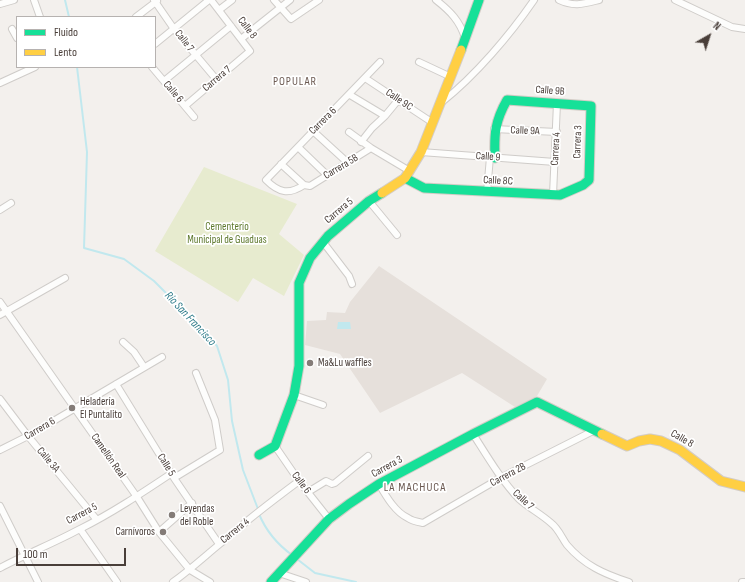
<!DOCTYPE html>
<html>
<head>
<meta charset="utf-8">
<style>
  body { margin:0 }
  #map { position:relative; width:745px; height:582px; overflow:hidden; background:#f3f0ed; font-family:"Sofia Sans Condensed",sans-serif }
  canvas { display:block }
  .legend { position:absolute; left:16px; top:16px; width:140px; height:52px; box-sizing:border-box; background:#fff; border:1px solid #b6b2b0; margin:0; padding:5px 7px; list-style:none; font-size:12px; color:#493e39 }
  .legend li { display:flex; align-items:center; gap:8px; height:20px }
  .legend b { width:20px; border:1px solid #b6b2b0 }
  .north { position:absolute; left:689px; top:16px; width:40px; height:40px; -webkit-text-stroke:3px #fff; paint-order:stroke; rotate:39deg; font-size:11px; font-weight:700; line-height:16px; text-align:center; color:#493e39 }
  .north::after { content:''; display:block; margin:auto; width:14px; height:18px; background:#493e39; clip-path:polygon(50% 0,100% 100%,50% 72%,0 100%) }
  .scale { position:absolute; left:16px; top:548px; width:110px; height:18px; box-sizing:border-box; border:2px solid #493e39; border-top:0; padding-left:5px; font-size:12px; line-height:14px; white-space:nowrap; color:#493e39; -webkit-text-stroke:3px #fff; paint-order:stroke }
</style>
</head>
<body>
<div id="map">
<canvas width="745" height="582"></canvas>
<ul class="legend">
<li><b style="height:5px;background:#16e098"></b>Fluido</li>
<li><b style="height:5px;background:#ffcf43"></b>Lento</li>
</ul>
<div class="north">N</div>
<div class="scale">100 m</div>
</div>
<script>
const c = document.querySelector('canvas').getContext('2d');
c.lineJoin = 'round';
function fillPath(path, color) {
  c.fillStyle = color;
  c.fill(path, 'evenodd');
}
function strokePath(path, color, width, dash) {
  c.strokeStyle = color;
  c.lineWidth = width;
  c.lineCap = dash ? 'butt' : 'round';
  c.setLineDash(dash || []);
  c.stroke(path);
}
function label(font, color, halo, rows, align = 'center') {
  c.font = font + ' "Sofia Sans Condensed",sans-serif';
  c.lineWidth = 3.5;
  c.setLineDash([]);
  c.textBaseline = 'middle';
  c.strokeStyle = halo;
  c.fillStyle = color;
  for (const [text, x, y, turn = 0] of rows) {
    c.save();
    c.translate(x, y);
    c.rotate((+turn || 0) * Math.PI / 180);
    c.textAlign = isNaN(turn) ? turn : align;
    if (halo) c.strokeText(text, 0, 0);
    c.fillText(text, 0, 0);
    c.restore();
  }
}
const residential = new Path2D(`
  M379 266 547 379 537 396 515 407 462 373 380 413 340 354 305 345 307 321 326 320 327 312 345 313 350 302Z`);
const green = new Path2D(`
  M204 167 297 204 279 234 304 255 284 296 253 278 238 302 155 251Z`);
const water = new Path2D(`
  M338 322H350L351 329H337Z`);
const stream = new Path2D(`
  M65 0 69 17
  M77 67 87 152 84 248 124 259 154 281 188 315 217 346 228 380 232 421 243 470 258 509
  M259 514C266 531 277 544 292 555
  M297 559 315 573 356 582`);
const street = new Path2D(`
  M34 0 40 17
  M154 0 174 29 216 79
  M274 0 291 19 319 0
  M436 0C450 11 460 21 465 38
  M559 0C574 7 583 4 599 0
  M675 0 732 27 745 29
  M0 4 14 0
  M219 10 232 0
  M136 17 157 1
  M12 29 17 38
  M241 39 290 0
  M155 44 209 0
  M419 62 451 77
  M152 67 194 117
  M365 78 433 123
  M164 81 231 26
  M0 83 35 67
  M350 95 385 116
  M442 102C475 76 510 35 534 0
  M185 106 250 51 211 0
  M494 129 557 132
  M313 131 348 163
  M349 132 371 148 408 170
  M361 142 372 128 385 116 399 99
  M298 147 327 175
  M421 152 555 162
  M281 164 304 185 310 186 371 148
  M304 185C289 195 279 193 266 180L380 62
  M487 192 490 157
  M553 195 557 103
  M369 201 397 235
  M0 210 11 203
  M323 242 349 276 352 284
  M0 302 137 497 159 532 190 570 210 582
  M0 315 65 278
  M123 342 134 352 144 367
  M116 384 174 478 219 544
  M294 395 323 405
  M0 399 28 436 97 520
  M473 434C487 456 501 480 519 499 529 508 541 514 551 523 558 528 562 538 567 545 584 565 604 574 629 582
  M275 446 299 481 329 519
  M0 450 28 436 162 357
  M174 478 220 450 215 420 196 373
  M379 484C386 496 395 512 408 518 412 521 418 522 423 523L502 477 595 430
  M308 492 326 481 332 484 335 483 368 456
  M0 506 38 582
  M80 529 117 582
  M159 532 192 503
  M0 568C26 554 54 543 80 529 112 513 142 493 172 473
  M279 573 306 582
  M173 582C190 570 205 556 221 543 246 521 272 501 299 481
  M742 582H745`);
const fast = new Path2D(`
  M461 50 479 0
  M405 178 424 188 560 195 583 185 589 180 591 106 507 100C495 121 494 134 495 158
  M259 455 275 446 294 395 299 366V283L310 258 328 236 369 201 382 193
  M271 582 329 519 349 504 379 484 473 434 537 402 602 434`);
const slow = new Path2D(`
  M382 193 405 178 421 152 461 50
  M602 434 627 446 639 441 650 439 661 441 680 450 721 481 745 487`);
const markers = [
  [310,363,4,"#847c78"],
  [72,408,4,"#847c78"],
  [172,515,4,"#847c78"],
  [163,532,4,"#847c78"]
];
const streetNames = [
  ["Calle 8",247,28,53],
  ["Calle 7",184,41,52],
  ["Carrera 7",217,79,-40],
  ["Calle 9B",550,91,4],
  ["Calle 6",173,92,50],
  ["Calle 9C",399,100,34],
  ["Carrera 6",323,121,-45],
  ["Calle 9A",525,131,2],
  ["Carrera 3",578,142,-88],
  ["Carrera 4",556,149,-87],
  ["Calle 9",488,157,4],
  ["Carrera 5B",341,167,-31],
  ["Calle 8C",498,181,3],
  ["Carrera 5",339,211,-40],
  ["Carrera 6",40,429,-30],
  ["Calle 8",682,439,30],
  ["Camellón Real",108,456,55],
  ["Calle 3A",48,460,50],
  ["Calle 5",166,465,58],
  ["Carrera 3",387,467,-29],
  ["Carrera 2B",508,475,-28],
  ["Calle 6",301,483,53],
  ["Calle 7",523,500,43],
  ["Carrera 5",82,514,-28],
  ["Carrera 4",235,531,-39]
];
const parkNames = [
  ["Cementerio",227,227],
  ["Municipal de Guaduas",227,240]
];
const poiNames = [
  ["Ma&Lu waffles",318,363],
  ["Heladería",80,402],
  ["El Puntalito",80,415],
  ["Leyendas",180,509],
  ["del Roble",180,522],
  ["Carnívoros",155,532,"right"]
];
const neighbourhoodNames = [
  ["POPULAR",295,82],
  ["LA MACHUCA",415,488]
];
const waterNames = [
  ["Río San Francisco",190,319,47]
];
fillPath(residential, '#e6e0db');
fillPath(green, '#e7ebcf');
fillPath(water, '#c1e8ee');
strokePath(stream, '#c1e8ee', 2);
strokePath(street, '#cfccc9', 8);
strokePath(fast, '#d3ccc6', 11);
strokePath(slow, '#d3ccc6', 11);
strokePath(street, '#fdfdfc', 6);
strokePath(fast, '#16e098', 9);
strokePath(slow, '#ffcf43', 9);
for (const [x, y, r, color] of markers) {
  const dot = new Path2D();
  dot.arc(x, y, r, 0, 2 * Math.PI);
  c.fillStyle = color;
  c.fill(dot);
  strokePath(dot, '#fff', 1.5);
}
label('11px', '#493e39', '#fff', streetNames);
label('11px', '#5e792e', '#fff', parkNames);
label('11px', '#493e39', '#fff', poiNames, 'left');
c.letterSpacing = '1px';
label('12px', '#6b5951', '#fff', neighbourhoodNames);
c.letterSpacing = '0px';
label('italic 12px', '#2d7b89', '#fff', waterNames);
</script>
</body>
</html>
